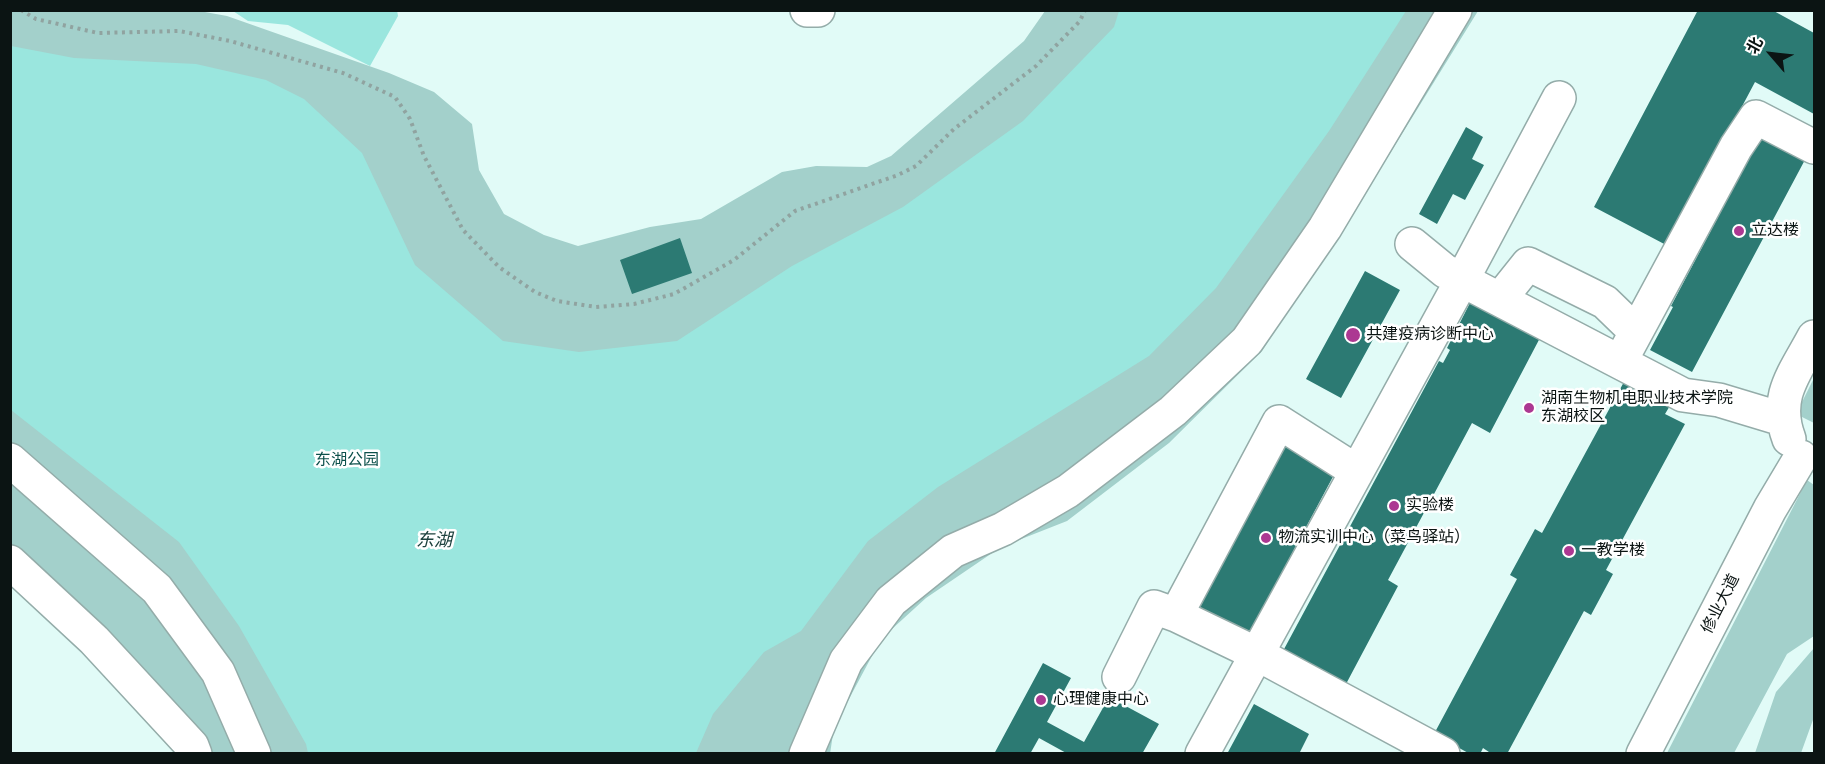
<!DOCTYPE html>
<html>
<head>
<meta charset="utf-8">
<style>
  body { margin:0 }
  #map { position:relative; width:1825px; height:764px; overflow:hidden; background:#e1fbf7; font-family:Signika,"Noto Sans SC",sans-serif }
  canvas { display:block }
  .frame { position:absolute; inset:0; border:12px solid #0b1413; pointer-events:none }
  .north { position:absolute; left:1741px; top:24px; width:60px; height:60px; -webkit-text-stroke:4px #fff; paint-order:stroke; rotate:298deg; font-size:16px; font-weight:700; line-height:24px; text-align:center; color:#0b1413 }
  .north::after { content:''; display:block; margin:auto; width:21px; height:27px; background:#0b1413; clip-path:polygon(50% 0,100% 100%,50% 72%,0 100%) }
</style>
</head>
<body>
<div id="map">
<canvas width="1825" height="764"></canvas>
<div class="frame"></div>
<div class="north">北</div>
</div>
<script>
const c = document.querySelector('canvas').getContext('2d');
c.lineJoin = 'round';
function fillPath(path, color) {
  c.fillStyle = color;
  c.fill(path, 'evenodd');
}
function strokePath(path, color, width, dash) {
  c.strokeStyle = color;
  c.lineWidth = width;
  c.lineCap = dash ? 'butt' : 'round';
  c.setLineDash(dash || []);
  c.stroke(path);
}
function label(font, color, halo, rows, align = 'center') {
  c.font = font + ' Signika,"Noto Sans SC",sans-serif';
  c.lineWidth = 5;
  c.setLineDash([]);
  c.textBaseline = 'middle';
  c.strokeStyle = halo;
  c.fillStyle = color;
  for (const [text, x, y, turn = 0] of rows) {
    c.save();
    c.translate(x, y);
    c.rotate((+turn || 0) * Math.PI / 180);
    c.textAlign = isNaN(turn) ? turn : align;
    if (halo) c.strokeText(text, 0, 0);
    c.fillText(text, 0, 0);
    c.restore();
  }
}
const green = new Path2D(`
  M194 10 227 16 389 73 434 92 472 124 479 170 504 214 544 235 578 246 650 227 701 219 782 172 816 166 867 167 891 156 1024 41 1045 11H1478L1371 184 1262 351 1169 443 1067 521 1001 547 926 598 881 639 834 727 830 754 206 753 110 638 11 546 10 11Z
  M1814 378V423L1796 414Z
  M1807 480 1814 485V636L1787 654 1734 753H1667Z
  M1814 648V717L1801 753H1755L1776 692Z`);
const water = new Path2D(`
  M397 10 398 16 370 66 288 25 248 21 233 11Z
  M1119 11H1406L1329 131 1216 288 1149 356 938 487 868 541 801 631 764 652 713 714 696 753H308L306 744 239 626 179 542 11 410V46L74 58 196 64 266 80 304 99 362 153 415 265 503 341 579 352 677 341 792 266 903 207 1023 121 1114 27Z`);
const building = new Path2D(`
  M1698 10H1772L1814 33V114L1755 82 1668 246 1594 207Z
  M1466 127 1483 137 1472 159 1484 165 1465 200 1453 194 1437 224 1419 214Z
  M1763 132 1807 156 1692 372 1650 350 1673 307 1671 306Z
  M680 238 692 273 632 294 620 260Z
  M1365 271 1400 290 1341 398 1306 379Z
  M1472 299 1541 336 1490 433 1472 423 1388 580 1398 586 1346 684 1283 651 1439 361 1443 363 1450 350 1447 348Z
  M1625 380 1671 404 1665 414 1685 424 1606 570 1613 574 1591 615 1584 611 1507 754H1492L1483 748 1480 754H1470L1434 734 1517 579 1510 575 1535 529 1542 533Z
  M1282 442 1336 471 1249 634 1196 605Z
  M1043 663 1071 678 1047 722 1084 742 1109 697 1159 724 1142 754H1068L1039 738 1030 754H994Z
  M1254 704 1309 734 1299 754H1227Z`);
const path = new Path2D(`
  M21 10 36 19 98 33 179 31 230 41 343 73 395 97 410 119 424 156 463 230 499 267 535 292 557 301 596 307 634 304 674 294 734 260 795 211 898 175 916 166 954 129 1036 66 1080 21 1085 10`);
const minor = new Path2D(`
  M807 10H818
  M1412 244 1445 271 1683 395 1719 400 1782 419
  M1500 299 1528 264 1605 302 1636 332
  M1620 362 1736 147 1756 117 1814 147
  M1789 439C1773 397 1795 373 1814 337
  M10 460 157 589 218 672 254 754
  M10 562 94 640 192 746 195 754
  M1176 615 1279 422 1356 471
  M1119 677 1154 607 1176 615 1257 654 1443 754
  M806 754 846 661 891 601 953 551 1003 529 1068 491 1173 411 1247 341 1325 228 1455 10
  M1202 754 1462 280 1559 98
  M1643 754 1770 509 1801 457`);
const markers = [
  [1739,231,6,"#ac3892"],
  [1353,335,8,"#ac3892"],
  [1529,408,6,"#ac3892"],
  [1394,506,6,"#ac3892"],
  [1266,538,6,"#ac3892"],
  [1569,551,6,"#ac3892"],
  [1041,700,6,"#ac3892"]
];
const poiNames = [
  ["立达楼",1751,231],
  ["共建疫病诊断中心",1366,335],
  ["湖南生物机电职业技术学院",1541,399],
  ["东湖校区",1541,417],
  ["实验楼",1406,506],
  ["物流实训中心（菜鸟驿站）",1278,538],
  ["一教学楼",1581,551],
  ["心理健康中心",1053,700]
];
const parkNames = [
  ["东湖公园",347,461]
];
const streetNames = [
  ["修业大道",1721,604,-63]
];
const waterNames = [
  ["东湖",434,541]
];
fillPath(green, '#a3d0cb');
fillPath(water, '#9ae6de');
fillPath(building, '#2c7a73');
strokePath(minor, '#94aca9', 36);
strokePath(path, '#90a3a0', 4, [3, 4.5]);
strokePath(minor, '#fff', 33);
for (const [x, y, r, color] of markers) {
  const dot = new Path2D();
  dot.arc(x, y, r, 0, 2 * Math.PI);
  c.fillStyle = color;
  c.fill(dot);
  strokePath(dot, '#fff', 2);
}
label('16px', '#0b1413', '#fff', poiNames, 'left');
label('16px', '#0c504b', '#fff', parkNames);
label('16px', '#0b1413', '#fff', streetNames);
label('italic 18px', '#1d413e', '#fff', waterNames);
</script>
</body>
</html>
